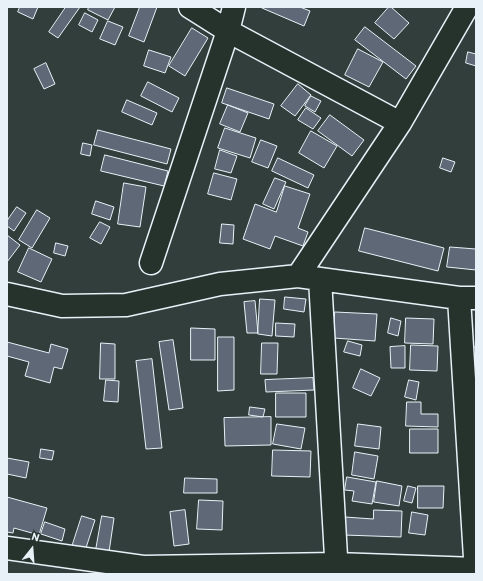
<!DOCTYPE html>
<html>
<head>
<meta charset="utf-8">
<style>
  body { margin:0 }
  #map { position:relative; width:483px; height:581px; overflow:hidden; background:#313e3c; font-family:Itim,sans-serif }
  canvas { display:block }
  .frame { position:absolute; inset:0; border:8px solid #e8f1f8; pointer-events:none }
  .north { position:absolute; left:12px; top:529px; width:40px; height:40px; -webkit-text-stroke:3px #26332d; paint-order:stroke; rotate:17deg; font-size:11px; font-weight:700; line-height:16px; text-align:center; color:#e8f1f8 }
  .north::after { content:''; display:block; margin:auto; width:14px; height:18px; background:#e8f1f8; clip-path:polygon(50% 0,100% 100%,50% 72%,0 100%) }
</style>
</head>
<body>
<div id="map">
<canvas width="483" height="581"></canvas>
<div class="frame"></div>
<div class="north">N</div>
</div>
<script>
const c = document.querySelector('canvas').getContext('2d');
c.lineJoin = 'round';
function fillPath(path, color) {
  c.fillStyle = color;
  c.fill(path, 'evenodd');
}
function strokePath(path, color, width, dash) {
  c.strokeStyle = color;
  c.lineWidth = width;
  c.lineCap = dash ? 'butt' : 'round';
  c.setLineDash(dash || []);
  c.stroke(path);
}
const building = new Path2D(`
  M20 7H38L33 19 18 12Z
  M66 7H80L58 38 49 32Z
  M89 7H115L108 20 88 10Z
  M140 7H157L144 42 129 36Z
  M262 7H300L310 11 304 26 262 8Z
  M389 7H391L409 23 394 39 375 23Z
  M85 13 98 20 92 32 79 25Z
  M108 21 123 27 115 45 100 39Z
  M365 27 416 66 406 79 355 40Z
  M192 28 208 38 185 76 169 66Z
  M358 49 383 62 369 87 345 75Z
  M149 50 171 57 165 73 144 66Z
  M468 52 476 54V66L466 63Z
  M46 63 55 84 44 89 34 69Z
  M148 82 179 98 172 112 141 96Z
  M298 84 311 95 295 116 281 106Z
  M227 88 274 104 269 119 222 103Z
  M311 96 321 101 315 112 305 106Z
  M127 100 157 113 152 125 122 112Z
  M228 105 248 113 240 132 220 124Z
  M306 108 321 118 313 129 298 120Z
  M330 115 364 140 352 156 318 131Z
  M225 128 256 138 250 158 218 148Z
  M98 130 171 149 167 164 94 145Z
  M311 131 337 146 324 168 299 153Z
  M261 140 277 146 268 168 252 162Z
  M83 143 92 145 90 156 81 154Z
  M220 150 237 156 231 173 215 169Z
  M105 155 168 171 164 186 101 171Z
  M278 158 314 175 308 188 272 171Z
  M443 158 455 162 451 172 440 168Z
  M214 173 237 179 231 200 208 194Z
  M275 178 286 182 274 209 263 204Z
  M124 183 146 187 140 227 118 224Z
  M285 186 310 194 298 228 308 232 303 246 275 236 270 249 243 239 255 204 276 212Z
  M96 201 114 207 110 220 92 214Z
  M17 207 26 213 14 231 7 226V221Z
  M37 210 50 218 32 248 19 240Z
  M100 222 110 227 101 244 90 238Z
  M222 224 234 225 233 244 220 243Z
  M365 228 444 248 438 271 359 251Z
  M7 235 20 245 7 262Z
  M56 243 68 246 65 256 54 253Z
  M450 247 476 249V270L447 267Z
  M29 248 52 259 41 282 18 272Z
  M285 297 306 299 304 312 284 309Z
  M260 299 275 300 272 336 258 334Z
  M255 301 258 333H247L244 302Z
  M335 312 377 314 375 341 334 338Z
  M391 318 401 321 398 336 388 333Z
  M406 318 434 319 433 344 405 343Z
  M276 323 295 324 294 337 276 336Z
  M191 328 215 329V360H191Z
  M218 337H234V390L218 391Z
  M173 340 183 408 169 410 159 342Z
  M348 341 362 345 360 356 344 352Z
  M7 342 49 353 51 344 68 349 62 369 54 367 50 383 25 376 29 362 7 356Z
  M101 343 115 344V379H100Z
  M262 343H278L277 374H261Z
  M411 345 438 346 437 371 410 370Z
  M405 346V368H391L390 347Z
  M473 347H476V367H473Z
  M152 359 162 448 146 449 136 361Z
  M361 369 380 378 371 396 353 388Z
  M313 378 314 390 266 392 265 380Z
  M106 380 119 381 118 402 104 401Z
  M409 380 419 382 416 400 405 397Z
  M276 393H306V417H276Z
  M407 402H421V414H438V427L406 426Z
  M250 407 265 409 263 417 249 415Z
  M271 417V445L225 446 224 418Z
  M277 424 305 428 301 449 273 444Z
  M358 424 381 427 379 449 355 446Z
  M410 429H438V453H410Z
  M41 449 54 451 52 460 40 458Z
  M273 450 311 451 310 477 272 476Z
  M355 452 378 456 374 479 352 475Z
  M7 458 29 462 26 478 7 474Z
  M347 477 376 482 372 504 352 501 354 491 345 490Z
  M185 478 217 479V493H184Z
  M377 481 402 486 399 506 374 502Z
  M408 486 416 488 412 503 404 501Z
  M418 486H444L443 508H418Z
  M7 497 47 508 39 535 14 528 13 533 7 532Z
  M199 500 223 501 222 530 197 529Z
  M185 510 189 544 174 546 170 512Z
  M374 510 402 511 401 537 344 535 345 517 373 519Z
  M412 512 428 515 425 535 409 533Z
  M82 516 95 520 84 554 71 550Z
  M102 516 114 518 109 552 96 550Z
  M45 522 65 529 62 541 41 534Z`);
const minor = new Path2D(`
  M190 7 228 31 400 123
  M151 263 228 31 234 7
  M298 276 400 123 467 7
  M320 279 337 574
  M7 294 62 306 126 305 220 284 298 276 459 298H476
  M459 298 476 574
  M7 548 143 567 336 564 476 569`);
fillPath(building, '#5e6876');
strokePath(building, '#e8f1f8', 1);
strokePath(minor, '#e8f1f8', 25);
strokePath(minor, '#26332d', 22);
</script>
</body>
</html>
